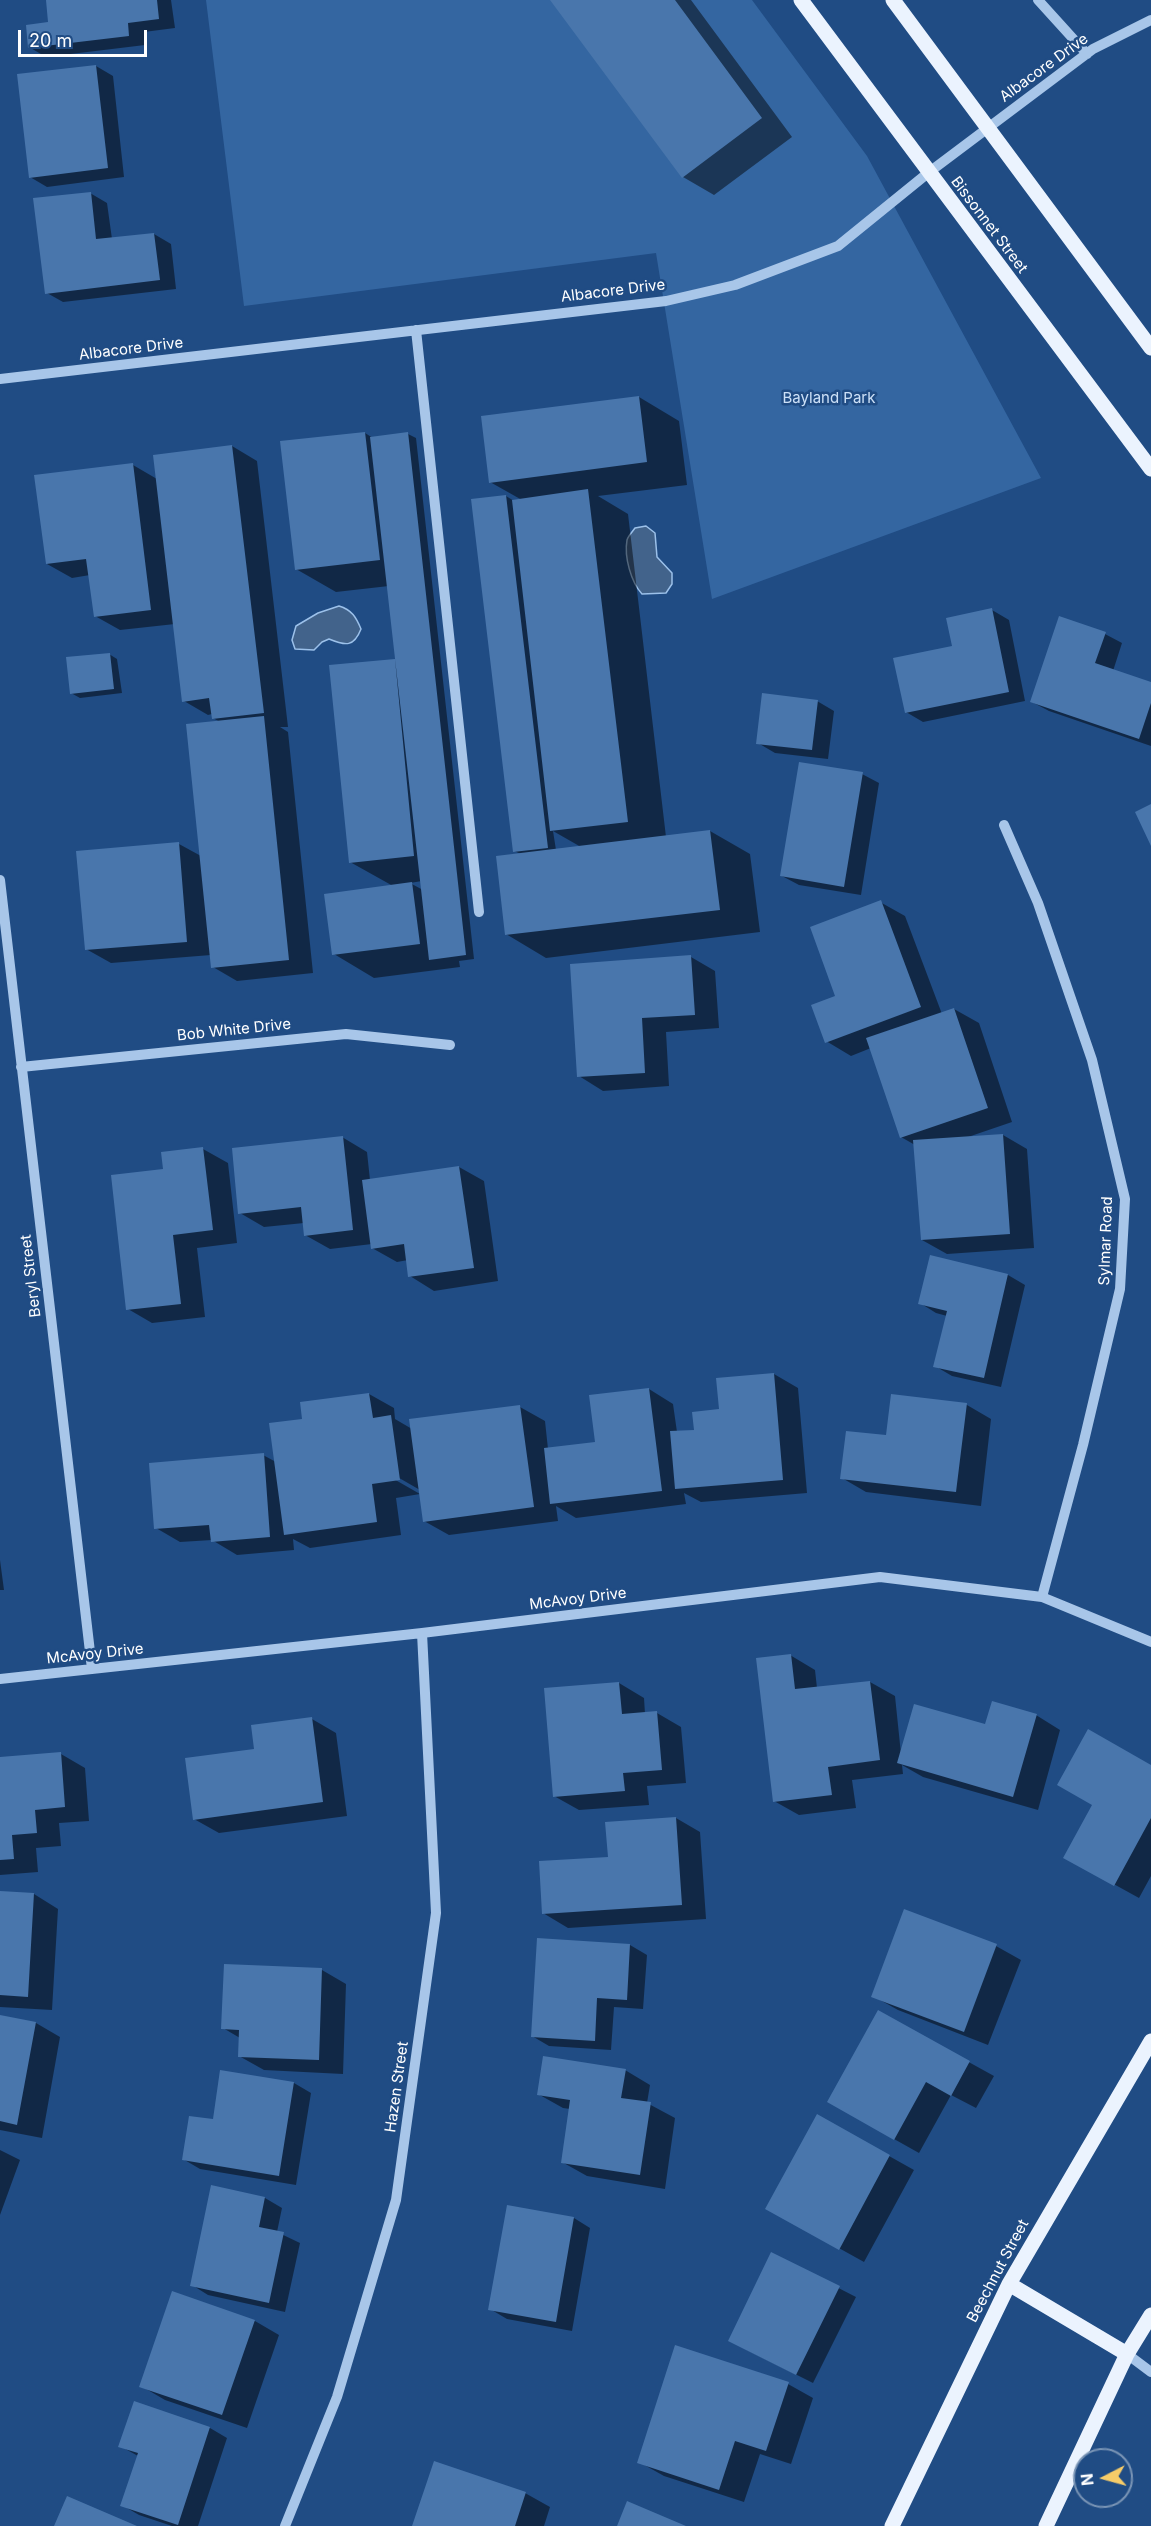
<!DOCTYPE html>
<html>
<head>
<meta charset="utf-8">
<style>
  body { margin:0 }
  #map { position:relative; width:1151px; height:2526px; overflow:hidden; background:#204c84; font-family:Inter,sans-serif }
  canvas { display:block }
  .north { position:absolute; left:1073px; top:2448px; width:60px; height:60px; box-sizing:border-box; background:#204c84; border:2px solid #7994b5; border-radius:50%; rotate:264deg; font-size:16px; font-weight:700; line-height:24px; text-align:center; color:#fff }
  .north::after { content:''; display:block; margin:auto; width:21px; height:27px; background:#f6cc69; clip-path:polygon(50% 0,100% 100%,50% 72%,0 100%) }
  .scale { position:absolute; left:18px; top:30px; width:129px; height:27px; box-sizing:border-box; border:3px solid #fff; border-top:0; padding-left:8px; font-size:18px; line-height:21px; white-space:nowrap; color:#fff; -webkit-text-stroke:4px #204c84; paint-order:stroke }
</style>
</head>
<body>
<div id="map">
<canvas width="1151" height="2526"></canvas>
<div class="north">N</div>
<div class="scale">20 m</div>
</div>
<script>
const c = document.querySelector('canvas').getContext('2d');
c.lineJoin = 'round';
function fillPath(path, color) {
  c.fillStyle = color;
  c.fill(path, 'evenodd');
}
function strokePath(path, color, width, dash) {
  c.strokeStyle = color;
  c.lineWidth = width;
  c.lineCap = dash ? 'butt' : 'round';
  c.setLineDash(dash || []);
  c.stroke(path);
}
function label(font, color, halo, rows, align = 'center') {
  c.font = font + ' Inter,sans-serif';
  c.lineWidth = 5;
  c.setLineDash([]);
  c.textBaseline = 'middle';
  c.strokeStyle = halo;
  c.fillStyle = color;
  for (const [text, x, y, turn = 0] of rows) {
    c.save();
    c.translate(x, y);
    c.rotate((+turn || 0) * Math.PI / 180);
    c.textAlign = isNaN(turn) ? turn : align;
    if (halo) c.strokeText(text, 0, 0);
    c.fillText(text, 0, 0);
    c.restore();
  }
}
const green = new Path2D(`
  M206 0H752L867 156 1041 478 712 599 656 253 244 306Z`);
const water = new Path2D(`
  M646 526 655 533 657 557 672 573V584L666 593 642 594C631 582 624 557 627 540 628 536 633 531 635 528Z
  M339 606C352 610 356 617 361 629 354 647 346 646 329 639L322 642 314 650 295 649 292 640 296 626 318 613Z`);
const shadow = new Path2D(`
  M47 0H171L175 28 144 32 145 45 46 57 29 47 50 23Z
  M552 0H691L792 137 714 195 683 177Z
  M96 66 113 76 124 177 47 187 30 177Z
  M90 193 107 203 112 239 154 234 171 244 176 289 63 302 47 293Z
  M639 397 679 421 687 485 598 496 628 514 666 837 710 831 750 854 760 932 546 958 506 934 521 854 514 851 506 496 514 501 522 500 490 482ZM553 831 581 847 556 850Z
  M365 433 373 438 408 434 416 438 474 959 459 961 460 967 374 978 334 954 393 886 350 862 394 661 397 662 389 586 336 592 296 569ZM422 881 423 890 410 883Z
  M232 446 257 461 288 727H280L288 732 313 973 237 981 213 967 211 955 111 963 86 949 179 844 201 856 220 722 213 718 212 714 208 715 184 701 175 624 120 630 95 616 90 575 72 578 47 564 133 465 157 479Z
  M992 610 1009 620 1025 701 923 722 906 712 953 647Z
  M1105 634 1122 643 1113 671 1151 683V746L1049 711 1032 702Z
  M109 654 117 659 122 693 80 698 71 693Z
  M817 701 834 711 828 759 775 753 758 743Z
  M862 774 879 783 861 895 799 885 782 876Z
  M880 902 905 916 942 1014 954 1009 979 1023 1012 1122 968 1137 1003 1135 1027 1149 1034 1248 947 1254 922 1240 915 1145 901 1137 871 1048 851 1056 826 1041 837 997Z
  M691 957 715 971 719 1028 666 1032 669 1086 603 1091 579 1076Z
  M342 1137 367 1152 370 1180 459 1167 484 1181 498 1281 434 1291 410 1276 408 1260 397 1262 372 1248V1244L330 1249 305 1235 304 1223 264 1227 240 1213Z
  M203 1149 228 1163 237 1243 197 1248 205 1317 152 1323 128 1309 165 1171Z
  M931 1257 1008 1275 1025 1285 1001 1387 952 1376 935 1366 947 1316 936 1313 920 1303Z
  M774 1374 798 1388 807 1493 701 1502 684 1493 686 1504 576 1518 556 1506 558 1521 449 1535 424 1521 420 1494 396 1498 401 1535 310 1548 293 1539 294 1550 237 1555 212 1540 180 1542 156 1528 263 1455 276 1462 304 1420 369 1394 394 1408 395 1419 412 1429 520 1407 545 1421 548 1449 597 1443 649 1389 673 1404 677 1432 695 1431ZM394 1475 420 1490V1494L392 1478Z
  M892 1396 967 1405 991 1419 981 1506 866 1492 842 1478 888 1437Z
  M0 1560 4 1590H0Z
  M790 1655 815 1670 817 1688 870 1682 895 1696 901 1754 986 1726 1036 1715 1060 1730 1038 1810 923 1777 902 1765 903 1774 852 1780 856 1808 799 1815 774 1801Z
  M619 1683 644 1698 645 1714 657 1713 681 1727 686 1783 647 1786 649 1805 579 1810 554 1796Z
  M312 1719 336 1733 347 1816 219 1833 194 1819Z
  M61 1754 85 1768 89 1821 59 1823 61 1846 36 1848 38 1872 0 1875V1758Z
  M1151 1767V1876L1139 1898 1090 1871 1094 1804Z
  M676 1818 700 1832 706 1919 568 1928 543 1913 609 1858Z
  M0 1892 34 1894 58 1909 52 2010 0 2007Z
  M538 1940 630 1945 647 1955 643 2009 614 2007 611 2050 549 2046 532 2036Z
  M996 1946 1021 1960 988 2045 898 2010 873 1996Z
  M322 1970 346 1984 343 2074 264 2070 239 2056 240 2038 223 2028Z
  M878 2012 994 2076 976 2108 951 2095 919 2153 853 2116Z
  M0 2016 36 2023 60 2037 42 2138 0 2130Z
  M625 2070 650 2085 647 2103 675 2118 665 2189 587 2176 562 2162 570 2109 563 2108 538 2094Z
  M222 2072 294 2083 311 2093 296 2185 200 2169 183 2159 214 2121Z
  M0 2150 20 2160 0 2215Z
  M889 2156 914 2170 864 2262 792 2222Z
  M212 2187 265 2198 282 2208 277 2232 300 2243 285 2312 208 2295 192 2285Z
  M574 2218 590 2228 572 2331 507 2319 490 2309Z
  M772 2254 856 2297 813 2383 747 2350Z
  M173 2293 255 2321 279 2335 247 2428 165 2400 141 2386Z
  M788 2384 813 2398 791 2464 760 2454 744 2502 664 2476 639 2462Z
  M135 2403 210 2428 227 2438 198 2526H172L139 2515 122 2505 138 2456 120 2446Z
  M525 2493 550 2507 544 2526H414Z`);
const building = new Path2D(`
  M46 0H157L159 19 128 23 129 36 28 48 26 25 48 22Z
  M550 0H675L762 118 682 178Z
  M96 65 108 168 29 178 17 74Z
  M91 192 96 239 154 233 160 280 45 294 33 198Z
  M639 396 647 462 489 483 481 416Z
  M365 432 380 560 295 570 280 441Z
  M408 432 466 955 429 960 370 437Z
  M232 445 264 713 212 719 209 698 182 702 153 455Z
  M133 463 151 610 94 617 86 559 46 564 34 475Z
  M588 489 628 822 550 831 512 500Z
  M506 495 548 848 513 852 471 499Z
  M992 608 1009 692 905 713 893 658 952 646 946 618Z
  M1059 616 1106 632 1095 663 1151 682V703L1139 739 1030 702Z
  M110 653 114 689 70 694 66 657Z
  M395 659 414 856 349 863 329 665Z
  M762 693 818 700 812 750 756 744Z
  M264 716 289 960 211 968 186 724Z
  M799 762 863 772 844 887 780 876Z
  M1151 804V846L1135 812Z
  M710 830 720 910 505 935 496 856Z
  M179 842 187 942 85 950 76 851Z
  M412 882 420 944 332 955 324 894Z
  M881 900 921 1007 825 1043 811 1005 835 996 810 927Z
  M691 955 695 1015 642 1018 645 1073 577 1077 570 964Z
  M954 1008 988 1108 900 1138 866 1038Z
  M1003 1134 1010 1234 921 1240 913 1140Z
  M343 1136 353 1230 304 1236 301 1207 238 1214 232 1148Z
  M203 1147 213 1230 173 1235 181 1304 126 1310 111 1175 163 1169 161 1152Z
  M459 1166 474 1268 408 1277 404 1244 371 1249 362 1180Z
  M930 1255 1008 1274 984 1378 933 1367 947 1311 918 1304Z
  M774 1373 783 1480 675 1489 670 1431 694 1430 692 1412 719 1409 716 1378Z
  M649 1388 662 1491 550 1504 544 1448 595 1442 589 1395Z
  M369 1393 373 1418 391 1415 400 1480 372 1484 377 1522 284 1535 269 1423 302 1419 300 1402Z
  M891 1394 967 1403 956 1492 840 1479 846 1431 886 1435Z
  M520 1405 534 1507 423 1522 409 1419Z
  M264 1453 270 1537 211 1542 209 1525 154 1529 149 1463Z
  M791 1654 795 1689 870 1681 880 1760 828 1767 832 1795 773 1802 756 1658Z
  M619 1682 622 1714 657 1711 662 1770 623 1773 625 1791 553 1797 544 1688Z
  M992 1701 1037 1714 1013 1797 897 1763 914 1704 985 1724Z
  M312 1717 323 1802 193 1820 185 1758 254 1749 251 1725Z
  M1088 1729 1151 1765V1818L1114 1886 1063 1858 1092 1805 1057 1785Z
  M61 1752 65 1807 35 1810 37 1833 12 1835 14 1859 0 1860V1757Z
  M676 1817 682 1905 542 1914 539 1861 608 1857 605 1822Z
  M0 1891 34 1893 28 1997 0 1995Z
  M904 1909 997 1944 964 2032 871 1997Z
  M537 1938 630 1944 627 2000 597 1998 595 2041 531 2037Z
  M224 1964 322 1968 319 2060 238 2057 239 2030 221 2029Z
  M878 2010 970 2061 951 2096 926 2082 894 2140 827 2102Z
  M0 2015 36 2022 17 2125 0 2121Z
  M543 2056 626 2069 621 2098 651 2102 640 2175 561 2163 570 2100 537 2095Z
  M220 2070 294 2082 279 2176 182 2160 189 2116 213 2119Z
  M817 2114 890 2155 839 2250 765 2209Z
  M211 2185 265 2197 259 2227 284 2232 269 2303 190 2286Z
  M507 2205 574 2217 556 2322 488 2310Z
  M771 2252 840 2286 796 2375 728 2341Z
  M172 2291 255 2320 222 2415 139 2387Z
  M675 2345 789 2382 766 2451 735 2441 719 2490 637 2463Z
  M134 2401 210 2427 178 2525 120 2506 138 2453 118 2447Z
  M434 2461 526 2492 515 2526H412Z
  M67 2496 137 2526H54Z
  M627 2501 686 2526H617Z`);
const minor = new Path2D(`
  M1038 0 1087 54
  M416 330 479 912
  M0 379 666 301 735 285 838 246 928 173 1093 49 1151 20
  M1004 825 1038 903 1092 1060 1125 1199 1120 1289 1083 1445 1042 1597
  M0 880 92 1669
  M21 1067 346 1034 450 1045
  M0 1679 422 1633 880 1577 1042 1597 1151 1642
  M1127 2354 1151 2372
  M285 2526 337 2397 396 2200 436 1913 422 1633`);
const major = new Path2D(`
  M801 0 1151 469
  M893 0 1151 348
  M1009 2284 1127 2354
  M892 2526 1009 2284 1151 2041
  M1046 2526 1127 2354 1151 2315`);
const streetNames = [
  ["Albacore Drive",1044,68,-36],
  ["Bissonnet Street",989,225,53],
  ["Albacore Drive",613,291,-7],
  ["Albacore Drive",131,349,-7],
  ["Bob White Drive",234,1030,-6],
  ["Sylmar Road",1106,1241,-88],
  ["Beryl Street",31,1276,-97],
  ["McAvoy Drive",578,1599,-7],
  ["McAvoy Drive",95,1654,-6],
  ["Hazen Street",397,2087,-82],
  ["Beechnut Street",998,2271,-62]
];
const parkNames = [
  ["Bayland Park",829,398]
];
fillPath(green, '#3466a1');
fillPath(water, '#42638b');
strokePath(water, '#9cc1ea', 1.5);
fillPath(shadow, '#0007');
fillPath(building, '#4976ac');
strokePath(minor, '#a8c6e9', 10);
strokePath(major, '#ebf3fe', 15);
label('15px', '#fff', '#204c84', streetNames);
label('15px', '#cce0f7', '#204c84', parkNames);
</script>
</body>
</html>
